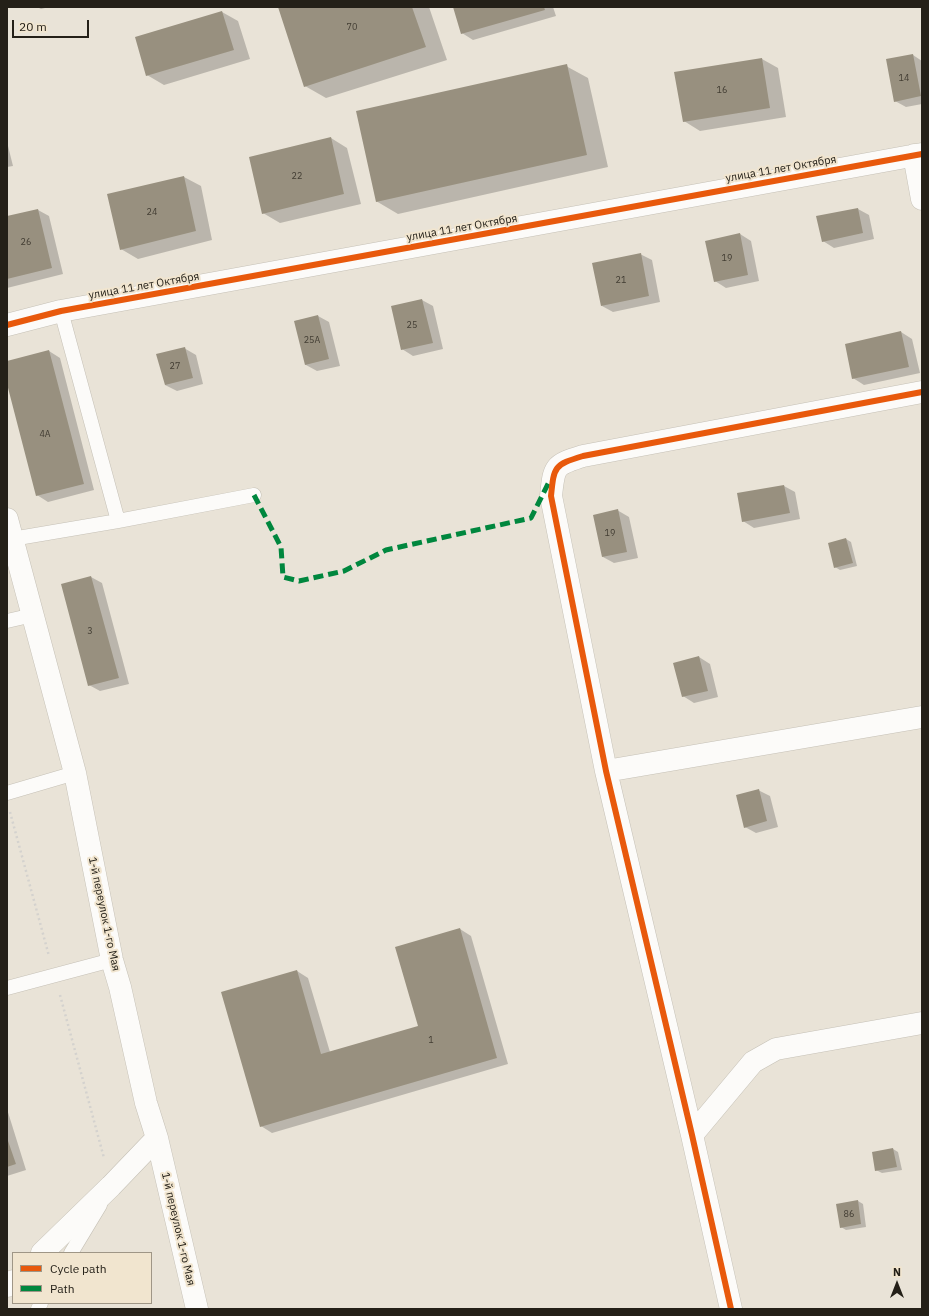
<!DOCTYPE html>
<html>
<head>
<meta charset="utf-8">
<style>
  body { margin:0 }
  #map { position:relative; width:929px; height:1316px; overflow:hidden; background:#e9e3d7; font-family:"IBM Plex Sans",sans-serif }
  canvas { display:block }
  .frame { position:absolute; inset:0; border:8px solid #242018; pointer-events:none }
  .legend { position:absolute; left:12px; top:1252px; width:140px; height:52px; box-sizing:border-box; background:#f1e5cf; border:1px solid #9f9686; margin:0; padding:5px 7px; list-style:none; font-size:12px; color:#242018 }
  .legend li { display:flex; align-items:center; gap:8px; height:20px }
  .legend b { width:20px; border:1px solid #9f9686 }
  .north { position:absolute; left:877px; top:1264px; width:40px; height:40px; -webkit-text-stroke:3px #f1e5cf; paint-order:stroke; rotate:0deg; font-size:11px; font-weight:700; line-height:16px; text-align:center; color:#242018 }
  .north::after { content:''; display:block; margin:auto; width:14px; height:18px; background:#242018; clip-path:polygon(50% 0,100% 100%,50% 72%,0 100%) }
  .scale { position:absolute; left:12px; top:20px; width:77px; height:18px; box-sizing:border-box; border:2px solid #242018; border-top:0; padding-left:5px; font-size:12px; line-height:14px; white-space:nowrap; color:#242018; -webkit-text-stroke:3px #f1e5cf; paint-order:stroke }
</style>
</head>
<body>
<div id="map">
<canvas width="929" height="1316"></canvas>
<div class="frame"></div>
<ul class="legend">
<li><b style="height:5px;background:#e8590c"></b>Cycle path</li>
<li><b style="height:5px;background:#00873e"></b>Path</li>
</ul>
<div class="north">N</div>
<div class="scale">20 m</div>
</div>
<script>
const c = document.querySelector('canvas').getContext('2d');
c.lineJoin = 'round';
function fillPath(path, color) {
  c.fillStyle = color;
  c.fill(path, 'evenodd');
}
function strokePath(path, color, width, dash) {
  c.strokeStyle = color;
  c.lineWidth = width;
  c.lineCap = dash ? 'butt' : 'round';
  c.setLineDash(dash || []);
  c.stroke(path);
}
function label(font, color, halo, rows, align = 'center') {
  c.font = font + ' "IBM Plex Sans",sans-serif';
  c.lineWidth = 4;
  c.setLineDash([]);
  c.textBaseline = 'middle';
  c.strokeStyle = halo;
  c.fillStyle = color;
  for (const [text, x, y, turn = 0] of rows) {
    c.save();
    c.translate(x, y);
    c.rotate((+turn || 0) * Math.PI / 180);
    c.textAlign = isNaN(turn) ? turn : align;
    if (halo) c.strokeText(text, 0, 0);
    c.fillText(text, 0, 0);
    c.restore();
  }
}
const shadow = new Path2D(`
  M37 7H49L41 9Z
  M279 7H429L447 60 326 98 305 86Z
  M454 7H553L556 16 473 40 462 33Z
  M222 12 238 21 250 59 164 85 147 75Z
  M913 55 922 61V104L906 107 895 101Z
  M762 59 778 68 786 117 700 131 684 121Z
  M566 66 588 78 608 167 398 214 376 201Z
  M331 138 347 148 361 204 280 223 263 213Z
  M7 142 13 166 7 167Z
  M184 177 201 186 212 240 138 259 121 249Z
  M858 209 869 215 874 239 834 248 823 241Z
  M38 210 49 216 63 274 7 288V217Z
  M740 234 751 241 759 281 726 288 715 281Z
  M640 254 652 260 660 302 613 312 602 306Z
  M422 300 433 306 443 349 413 356 402 349 392 307Z
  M318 316 329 322 340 366 317 371 306 365 295 321Z
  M901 332 912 339 920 373 864 385 853 378Z
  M184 348 196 355 203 384 177 391 165 385Z
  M49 351 60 358 94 490 48 502 37 495 7 380V362Z
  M784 486 795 492 800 519 754 528 743 521Z
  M617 510 629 517 638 558 614 563 603 557Z
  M846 539 851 542 857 566 840 570 835 567Z
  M91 577 102 583 129 684 100 691 89 685Z
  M699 657 710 664 718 697 694 703 683 696Z
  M758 790 770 796 778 827 756 833 745 827Z
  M460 929 471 936 508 1064 272 1133 261 1126 297 971 308 978 330 1052 419 1027Z
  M7 1109 26 1170 7 1176Z
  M893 1149 898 1152 902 1170 882 1173 876 1170Z
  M858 1201 863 1204 866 1227 846 1230 841 1227Z`);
const building = new Path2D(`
  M278 7H412L426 47 304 87Z
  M453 7H544L545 10 461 34Z
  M222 11 234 50 146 76 135 37Z
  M913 54 921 96 894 102 886 59Z
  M762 58 770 108 683 122 674 72Z
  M567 64 587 155 376 202 356 111Z
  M331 137 344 194 262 214 249 157Z
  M184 176 196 231 120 250 107 194Z
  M858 208 863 233 822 242 816 216Z
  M38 209 52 268 7 279V216Z
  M740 233 748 275 714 282 705 241Z
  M641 253 649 296 601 306 592 263Z
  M422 299 433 343 401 350 391 306Z
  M318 315 329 359 305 365 294 321Z
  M901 331 909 367 852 379 845 344Z
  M185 347 193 378 165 385 156 354Z
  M49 350 84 484 36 496 7 384V361Z
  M784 485 790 513 742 522 737 493Z
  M618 509 627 552 602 557 593 515Z
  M846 538 853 563 834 568 828 543Z
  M91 576 119 678 88 686 61 584Z
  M699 656 708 691 682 697 673 663Z
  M759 789 767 821 744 828 736 795Z
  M460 928 497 1058 260 1127 221 992 297 970 321 1054 418 1026 395 947Z
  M7 1138 16 1164 7 1167Z
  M893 1148 897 1167 875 1171 872 1152Z
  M858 1200 861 1224 840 1228 836 1204Z`);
const path = new Path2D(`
  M10 812 49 956
  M60 995 104 1158`);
const lane = new Path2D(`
  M61 311 118 521
  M12 539 118 521 254 495
  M7 621 33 615
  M7 793 75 773
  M7 988 112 960
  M71 1253 100 1205
  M38 1309 41 1303`);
const street = new Path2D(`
  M914 155 922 199
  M7 325 61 311 922 154
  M7 519 75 773 112 960 120 987 146 1103 157 1138 197 1309
  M606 771 922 717
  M692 1135 753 1062 776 1049 922 1023
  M42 1253 111 1186 157 1138
  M7 1286 13 1281
  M731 1309 692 1135 606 771 551 496C554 466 554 465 583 456L922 392`);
const quiet = new Path2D(`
  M254 495 281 547 283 577 299 581 344 571 386 550 531 518 550 480`);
const cycleway = new Path2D(`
  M7 325 61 311 922 154
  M731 1309 692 1135 606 771 551 496C554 466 554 465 583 456L922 392`);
const numberNames = [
  ["70",352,27],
  ["14",904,78],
  ["16",722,90],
  ["22",297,176],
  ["24",152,212],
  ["26",26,242],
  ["19",727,258],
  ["21",621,280],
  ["25",412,325],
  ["25А",312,340],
  ["27",175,366],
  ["4А",45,434],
  ["19",610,533],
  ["3",90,631],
  ["1",431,1040],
  ["86",849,1214]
];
const streetNames = [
  ["улица 11 лет Октября",781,169,-10],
  ["улица 11 лет Октября",462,228,-10],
  ["улица 11 лет Октября",144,286,-10],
  ["1-й переулок 1-го Мая",104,914,78],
  ["1-й переулок 1-го Мая",178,1229,77]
];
fillPath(shadow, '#0003');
fillPath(building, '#98907f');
strokePath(lane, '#c5c0b6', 15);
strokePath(street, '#c5c0b6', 23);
strokePath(path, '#d4d2ce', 2.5, [2, 3]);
strokePath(lane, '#fcfbf9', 14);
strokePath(street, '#fcfbf9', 22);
strokePath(quiet, '#00873e', 5, [10, 5]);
strokePath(cycleway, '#e8590c', 6);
label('9px', '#413c32', null, numberNames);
label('11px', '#242018', '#f1e5cf', streetNames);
</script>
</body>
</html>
